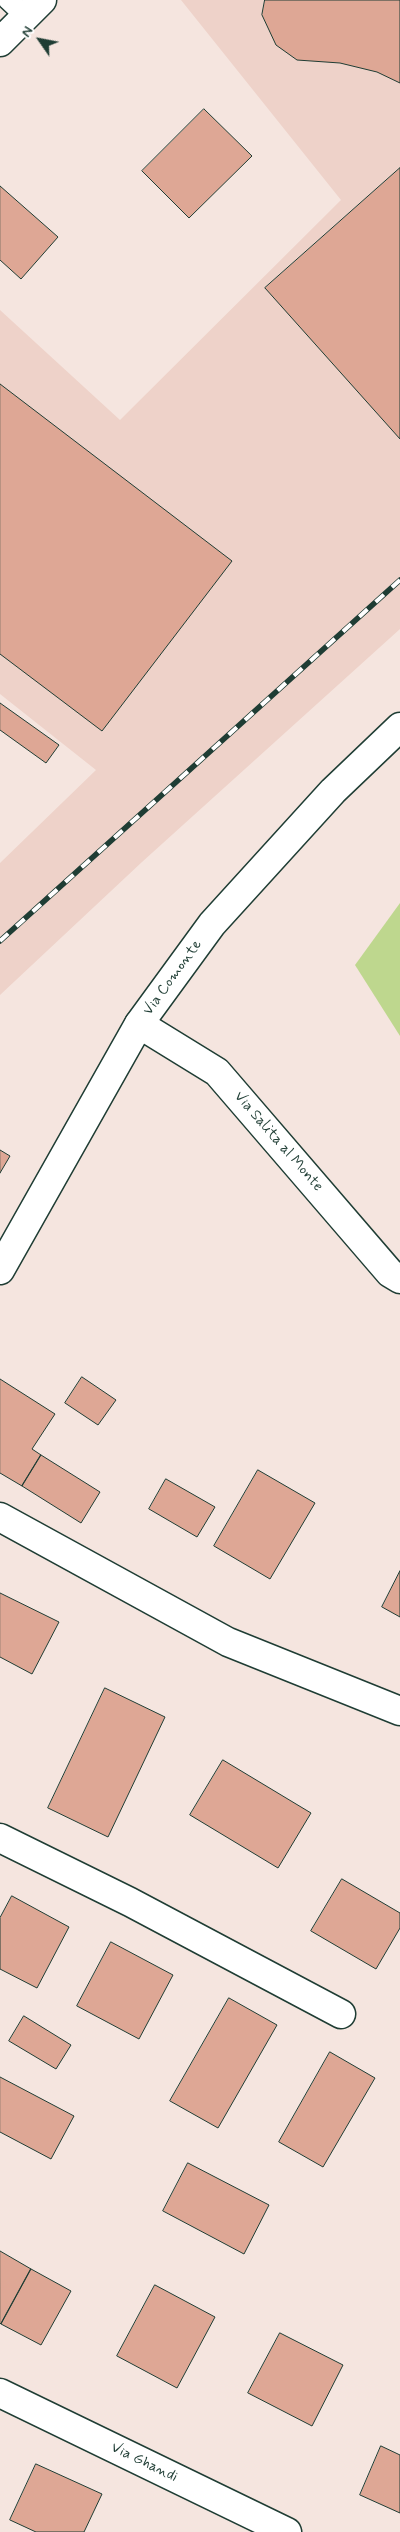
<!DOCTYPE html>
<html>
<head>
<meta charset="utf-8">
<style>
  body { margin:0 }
  #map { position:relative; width:400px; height:2532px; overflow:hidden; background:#f5e5df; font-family:Mynerve,sans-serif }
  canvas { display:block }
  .north { position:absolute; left:15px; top:15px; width:50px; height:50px; -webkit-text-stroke:4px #fff; paint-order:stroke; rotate:303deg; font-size:14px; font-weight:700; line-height:20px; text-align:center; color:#1f3d34 }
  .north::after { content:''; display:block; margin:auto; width:18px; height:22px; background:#1f3d34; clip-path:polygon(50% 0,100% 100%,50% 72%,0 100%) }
</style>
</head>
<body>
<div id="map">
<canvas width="400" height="2532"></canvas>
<div class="north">N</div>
</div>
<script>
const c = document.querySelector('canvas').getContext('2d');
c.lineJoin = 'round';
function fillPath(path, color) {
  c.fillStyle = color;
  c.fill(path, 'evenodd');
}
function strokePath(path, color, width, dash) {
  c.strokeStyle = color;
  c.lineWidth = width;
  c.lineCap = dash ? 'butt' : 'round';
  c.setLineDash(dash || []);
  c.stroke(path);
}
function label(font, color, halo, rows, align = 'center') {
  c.font = font + ' Mynerve,sans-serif';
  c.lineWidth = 5;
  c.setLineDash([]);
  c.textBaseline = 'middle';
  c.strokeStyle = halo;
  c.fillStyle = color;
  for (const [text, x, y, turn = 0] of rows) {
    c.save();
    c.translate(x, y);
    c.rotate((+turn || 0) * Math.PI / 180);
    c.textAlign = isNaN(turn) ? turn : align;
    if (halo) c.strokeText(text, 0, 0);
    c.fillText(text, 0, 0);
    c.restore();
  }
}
const built = new Path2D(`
  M181 0H400V629L142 862 0 995V863L96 770 0 694V310L120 420 341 200Z`);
const green = new Path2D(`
  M400 903V1036L355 965Z`);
const building = new Path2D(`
  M265 0H400V83L377 72 340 63 297 60 276 45 262 15Z
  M204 109 252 156 189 218 142 171Z
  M400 168V439L265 288Z
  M0 186 58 237 21 279 0 260Z
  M0 384 232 561 102 731 0 654Z
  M0 703 59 745 46 763 0 730Z
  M0 1150 10 1156 0 1173Z
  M82 1377 116 1400 98 1425 65 1403Z
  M0 1379 55 1414 32 1449 41 1455 22 1486 0 1473Z
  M41 1455 100 1492 81 1523 22 1486Z
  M258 1470 315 1503 270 1579 214 1546Z
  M166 1479 215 1507 197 1537 149 1509Z
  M400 1571V1617L382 1607Z
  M0 1593 59 1622 32 1674 0 1657Z
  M105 1688 165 1717 108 1837 48 1808Z
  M223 1760 311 1813 278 1868 190 1815Z
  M342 1879 400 1913V1928L376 1969 311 1931Z
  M12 1896 69 1927 37 1988 0 1969V1918Z
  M111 1942 173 1975 139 2039 77 2006Z
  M229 1998 277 2025 218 2128 170 2101Z
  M24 2016 71 2045 56 2069 9 2041Z
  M330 2052 375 2078 323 2167 279 2142Z
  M0 2077 74 2116 51 2159 0 2132Z
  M188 2163 269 2205 244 2254 163 2211Z
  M0 2251 31 2269 1 2324 0 2323Z
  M31 2269 71 2291 41 2345 1 2324Z
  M155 2285 215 2317 177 2388 117 2356Z
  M280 2333 343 2365 312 2426 248 2393Z
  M381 2446 400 2455V2513L360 2495Z
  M36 2464 102 2494 84 2532H36L10 2520Z`);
const service = new Path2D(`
  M8 0 25 16`);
const minor = new Path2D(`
  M139 1024 217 1072 390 1273 400 1279
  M0 1517 228 1642 400 1711
  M0 1838 130 1902 341 2014
  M0 2393 287 2532`);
const tertiary = new Path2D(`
  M0 1270 139 1024 212 924 333 791 400 727`);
const secondary = new Path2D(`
  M0 42 42 0`);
const rail = new Path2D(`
  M0 941 400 580`);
const streetNames = [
  ["Via Comonte",173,978,-54],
  ["Via Salita al Monte",278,1142,49],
  ["Via Ghandi",144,2463,26]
];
fillPath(built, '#eed2c9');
fillPath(green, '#bed78e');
fillPath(building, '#dea795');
strokePath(building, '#1f3d34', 1);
strokePath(service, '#1f3d34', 22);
strokePath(minor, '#1f3d34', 31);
strokePath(tertiary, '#1f3d34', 31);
strokePath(secondary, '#1f3d34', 31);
strokePath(service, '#fff', 19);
strokePath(minor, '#fff', 28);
strokePath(tertiary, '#fff', 28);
strokePath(secondary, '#fff', 28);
strokePath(rail, '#1f3d34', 5.5);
strokePath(rail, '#fff', 4, [11]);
label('15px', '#1f3d34', '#fff', streetNames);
</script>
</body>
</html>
